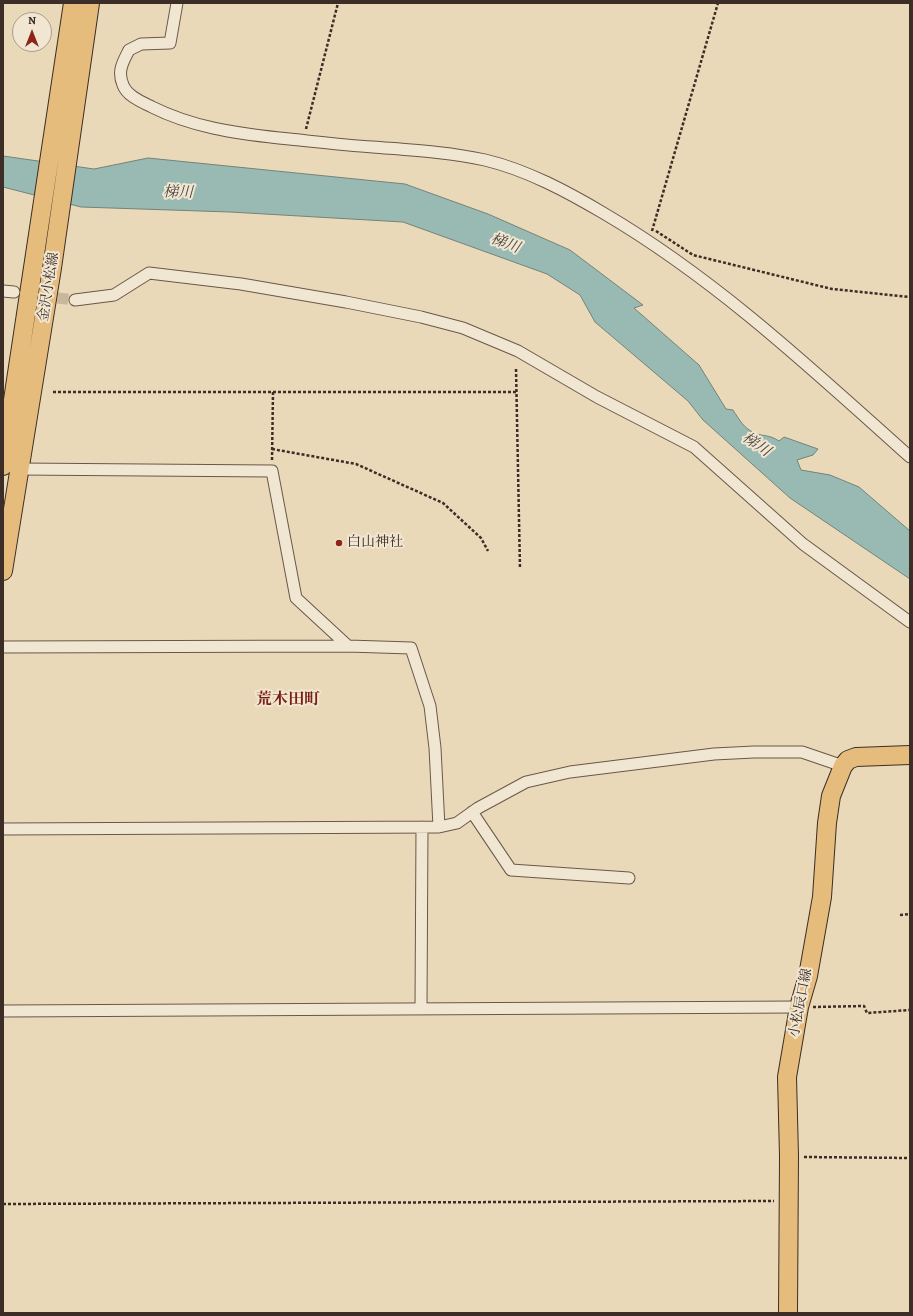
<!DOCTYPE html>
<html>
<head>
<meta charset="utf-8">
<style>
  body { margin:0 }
  #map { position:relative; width:913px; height:1316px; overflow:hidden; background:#ead9b8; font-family:Alegreya,serif }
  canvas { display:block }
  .frame { position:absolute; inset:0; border:4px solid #3c2d27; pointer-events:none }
  .north { position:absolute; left:12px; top:12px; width:40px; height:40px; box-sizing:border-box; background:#f1e6d1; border:1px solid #a99c8d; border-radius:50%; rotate:0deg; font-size:11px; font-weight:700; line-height:16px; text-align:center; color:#3c2d27 }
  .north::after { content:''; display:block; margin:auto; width:14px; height:18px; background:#8f2418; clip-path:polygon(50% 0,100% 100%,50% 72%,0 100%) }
</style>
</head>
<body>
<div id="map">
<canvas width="913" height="1316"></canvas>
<div class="frame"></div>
<div class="north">N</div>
</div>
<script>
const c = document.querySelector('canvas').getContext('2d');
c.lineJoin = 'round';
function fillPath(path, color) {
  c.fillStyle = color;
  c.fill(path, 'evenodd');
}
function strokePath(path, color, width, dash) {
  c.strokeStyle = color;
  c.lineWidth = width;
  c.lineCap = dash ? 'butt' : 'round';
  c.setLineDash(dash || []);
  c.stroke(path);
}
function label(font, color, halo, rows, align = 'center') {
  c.font = font + ' Alegreya,"Noto Serif JP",serif';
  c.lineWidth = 4;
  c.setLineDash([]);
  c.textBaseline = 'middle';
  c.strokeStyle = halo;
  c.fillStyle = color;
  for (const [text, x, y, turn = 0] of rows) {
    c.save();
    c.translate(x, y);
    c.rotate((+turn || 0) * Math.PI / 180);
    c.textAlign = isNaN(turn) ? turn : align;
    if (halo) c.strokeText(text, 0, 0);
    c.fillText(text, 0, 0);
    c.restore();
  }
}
const water = new Path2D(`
  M3 156 94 169 148 158 405 184 488 214 570 250 643 305 634 308 699 365 726 409 733 410C739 419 744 429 755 433 764 437 768 434 779 441L784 437 818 449 813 455 797 460 801 470 830 475 859 487 910 531V579L790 498 703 420 688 401 595 322 580 295 547 274 403 222 230 212 81 207 3 187Z`);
const minorTunnel = new Path2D(`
  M41 296 75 300`);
const path = new Path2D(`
  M306 129 338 3
  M652 231 718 3
  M656 231 693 255 832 289 910 297
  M516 369 520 569
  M53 392H517
  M272 449 356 464 443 503 481 538 488 551
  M272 460 273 392
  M900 915 910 914
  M813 1007 864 1006 867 1013 910 1010
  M804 1157 910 1158
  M3 1204 774 1201`);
const minor = new Path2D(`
  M177 3 170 43 141 44 129 50C123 62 117 71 123 85 127 96 142 102 152 107 192 127 234 133 279 138 310 141 341 145 373 147 410 150 448 152 485 160 527 170 568 192 605 214 717 280 813 370 910 457
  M3 291 14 292
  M75 300 114 295 149 273 241 284 346 302 421 317 463 328 518 351 597 397 694 447 803 544 910 622
  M19 469 272 471 296 598 348 646
  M3 647 348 646 411 648 430 706 435 748 439 827
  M472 812 511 870 629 878
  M3 829 439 827 457 823 478 808 526 782 570 772 714 754 754 752H802L843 766
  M421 1009 422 827
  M3 1011 799 1007`);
const primary = new Path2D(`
  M3 466 73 3
  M3 571 52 268 90 3
  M788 1313 789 1156 787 1077 799 1007 808 976 822 897 827 823 831 796 843 766 848 760 856 757 910 755`);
const markers = [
  [339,543,4,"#8f2418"]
];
const streetNames = [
  ["金沢小松線",49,287,-81],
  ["小松辰口線",801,1003,-79]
];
const poiNames = [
  ["白山神社",347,543]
];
const waterNames = [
  ["梯川",178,193,1],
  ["梯川",505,244,20],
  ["梯川",756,445,35]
];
const quarterNames = [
  ["荒木田町",288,700]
];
fillPath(water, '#98bab2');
strokePath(water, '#73827a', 1);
strokePath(minorTunnel, '#c7b79b', 11, [11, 5.5]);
strokePath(minor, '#68584b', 13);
strokePath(primary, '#3c2d27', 20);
strokePath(path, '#3c2d27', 2.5, [3, 2]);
strokePath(minor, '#f1e6d1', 11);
strokePath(primary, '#e5bc7c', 18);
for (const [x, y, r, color] of markers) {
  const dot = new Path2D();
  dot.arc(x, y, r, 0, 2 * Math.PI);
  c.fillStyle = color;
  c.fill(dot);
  strokePath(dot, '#f1e6d1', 1.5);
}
label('14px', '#3c2d27', '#f1e6d1', streetNames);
label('14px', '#3c2d27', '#f1e6d1', poiNames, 'left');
label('italic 15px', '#4e4943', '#f1e6d1', waterNames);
label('bold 16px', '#7a1f14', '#f1e6d1', quarterNames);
</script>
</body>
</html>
